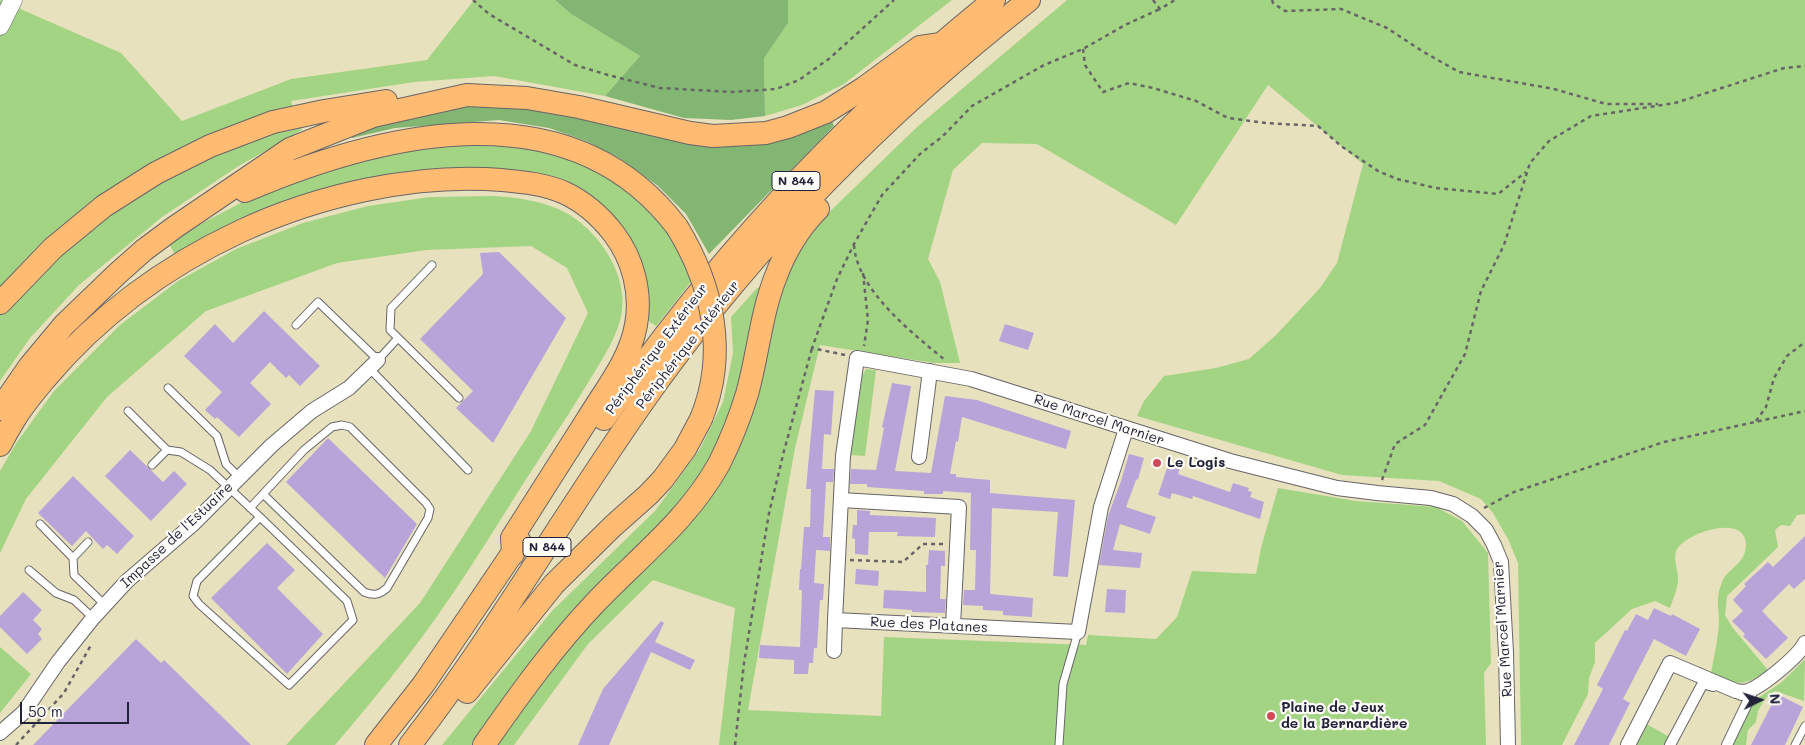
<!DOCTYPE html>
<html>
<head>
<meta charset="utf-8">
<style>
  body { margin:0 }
  #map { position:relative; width:1805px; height:745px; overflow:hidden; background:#e8e1bd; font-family:Mali,sans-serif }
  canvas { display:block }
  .north { position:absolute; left:1735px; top:675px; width:50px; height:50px; -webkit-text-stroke:4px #fdfcf7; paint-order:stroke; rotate:86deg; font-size:14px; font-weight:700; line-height:20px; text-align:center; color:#22223b }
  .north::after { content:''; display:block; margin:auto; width:18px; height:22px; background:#22223b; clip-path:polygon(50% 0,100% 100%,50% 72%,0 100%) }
  .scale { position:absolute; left:20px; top:702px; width:109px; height:22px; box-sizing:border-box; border:2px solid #22223b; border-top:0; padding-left:6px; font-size:15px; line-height:18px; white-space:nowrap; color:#22223b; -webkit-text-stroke:4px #fdfcf7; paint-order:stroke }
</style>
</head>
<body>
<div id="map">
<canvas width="1805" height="745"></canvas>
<div class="north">N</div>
<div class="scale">50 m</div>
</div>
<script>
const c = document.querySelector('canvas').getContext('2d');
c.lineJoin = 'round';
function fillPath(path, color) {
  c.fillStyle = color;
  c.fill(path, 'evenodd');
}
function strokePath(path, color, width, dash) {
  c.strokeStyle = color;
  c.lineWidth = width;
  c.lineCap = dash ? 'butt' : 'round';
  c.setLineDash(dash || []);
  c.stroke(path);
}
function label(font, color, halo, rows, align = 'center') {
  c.font = font + ' Mali,sans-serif';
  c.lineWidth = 4.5;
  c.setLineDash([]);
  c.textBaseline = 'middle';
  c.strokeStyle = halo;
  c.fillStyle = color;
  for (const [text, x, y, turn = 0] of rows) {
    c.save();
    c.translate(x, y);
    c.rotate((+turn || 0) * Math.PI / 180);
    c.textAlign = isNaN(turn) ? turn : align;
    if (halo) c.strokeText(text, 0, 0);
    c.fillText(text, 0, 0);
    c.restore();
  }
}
const green = new Path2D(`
  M0 0 121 53 182 121 291 79 427 60 474 0H555L571 14 640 56 605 96 494 76 414 82 291 101 302 130 237 167 162 217 79 285 30 338 0 381Z
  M788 0H952L844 84 802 105 765 116 764 57 788 23Z
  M1067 0H1805V514L1797 515 1790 526 1781 525 1775 530 1778 547 1727 596 1725 615 1732 627 1768 670C1745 686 1737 687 1711 673 1714 657 1718 639 1719 623 1719 605 1715 601 1722 582 1728 567 1746 565 1746 544 1745 512 1682 534 1676 551 1673 561 1679 572 1678 582 1677 590 1673 599 1670 608L1655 601 1632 609 1595 643V662L1589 678 1588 694 1562 745H1521L1518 563 1508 539 1493 513 1481 499 1439 481 1342 475 1137 416 1144 401 1164 376 1216 368 1249 359 1276 335 1320 288 1337 263 1363 164 1268 85 1176 225 1037 144 982 143 953 170 928 259 940 282 960 363H934L820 345 795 448 748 710 881 716 884 637 1086 645 1088 635 1156 639 1177 617 1192 571 1256 574 1261 548 1278 488 1356 501 1436 507 1462 521 1488 553 1491 663 1484 673 1486 745H719L735 608 653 580 588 644 514 745H442L552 611 655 511 700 449 723 402 733 353 731 317 757 288 783 283 798 250 820 221 917 127Z
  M479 140 539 146 593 166 637 196 671 229 694 278 656 326 644 318 638 265 573 190 403 174 177 258 169 244 191 229 273 186 340 165 409 150Z
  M495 196C517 198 538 200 558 209 594 224 628 271 622 311 619 333 605 355 594 373 577 401 559 429 541 456 507 508 475 563 438 615 406 660 371 703 335 745H286L420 603 531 431 588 313 567 268 531 246 427 250 337 263 206 311 107 397 26 499 0 553V471L17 442 54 391 120 325 178 281 236 249 303 223 368 206 430 197Z
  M866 369 876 370 865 456 849 455 860 380Z
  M0 647 31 674 0 713Z
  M1805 659 1804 701 1775 691 1764 700 1758 711 1756 722 1748 730 1746 745H1727L1746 706 1782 682Z
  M1645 723 1673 739 1670 745H1634Z`);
const forest = new Path2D(`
  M555 0H788V23L764 58 765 116 731 120 684 118 605 96 640 56 571 14Z
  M468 106 525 108 664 134 831 119 834 126 709 254 686 214 658 186 621 159 586 141 549 128 499 120 395 128 352 138 349 133 399 118Z`);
const building = new Path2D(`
  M499 252 566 318 493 443 456 408 473 391 420 339 483 274 480 253Z
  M264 311 320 366 300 386 289 375 286 378 270 362 250 383 271 404 239 437 217 417 215 419 205 410 222 392 184 356 215 324 233 343Z
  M1005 324 1034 333 1028 350 999 341Z
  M892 383 911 386 895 471 931 473 945 396 977 400 1071 431 1066 449 962 417 958 442 956 441 950 474H956V477L990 480V493L1075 500 1068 577 1053 576 1058 512 992 508 990 594 1033 598 1032 617 1003 615V611L983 610V606L963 605 964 590H975L976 550H970L971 493 943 491V494H924V491L867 487V484H850L851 469 876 470 884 428 882 427Z
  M815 390 834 391 831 435 824 434 822 469H834L833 482H826L823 537H830V551L816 550 814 583 824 584 823 600H820L817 648H814L813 663H809L808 674H794V660L759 658 760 645 800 647 802 590H799L800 569H801L804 527H810L811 489H806Z
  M328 438 417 524 385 578 286 482Z
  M130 450 163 482 174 471 187 484 151 521 105 476Z
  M1129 454 1144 458 1138 479 1136 480 1126 507 1156 517 1150 534 1120 524 1113 550 1142 553 1140 568 1099 565 1108 516 1121 481Z
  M1169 462 1181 466 1178 474 1230 492 1233 483 1249 488 1248 491 1252 492 1250 497 1264 502 1260 519 1193 496 1192 499 1172 493 1170 499 1158 495Z
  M73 476 134 536 117 554 107 545 103 549 86 531 72 546 38 513Z
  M857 510 870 511V515L936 518 935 537 897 536 898 532H869L868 555 855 554V539L852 538 853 525H857Z
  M1805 536V579L1794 589 1789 584 1762 611 1788 638 1766 659 1743 636 1745 634 1732 621 1743 611 1733 600 1746 586 1744 584 1768 562 1773 567Z
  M267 543 295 570 277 588 323 634 287 674 211 598Z
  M929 550 945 551V566H941L940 599H946L945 613 912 612V610L883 608 884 590 926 592V565H928Z
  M856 569 879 571 878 586 855 584Z
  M1107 589 1126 590 1125 613 1105 612Z
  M23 592 42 610 33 620 42 629 38 634 42 639 27 654 0 627V616Z
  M1654 608 1671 616 1672 614 1700 629 1686 656 1654 639 1623 699 1630 703 1609 745H1574L1603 689 1597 685 1625 630 1627 631 1636 614 1648 620Z
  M661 621 664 623 655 642 695 660 690 670 651 652 609 745H578L603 689Z
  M136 639 161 663 164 660 251 745H33Z
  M1777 694 1803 707 1785 745H1751Z`);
const path = new Path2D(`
  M473 0 489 14 575 65 608 75 660 88 732 92 776 89 799 80 830 58 894 0
  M1153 0 1160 9 1175 0
  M1272 0 1273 3 1285 11 1341 9 1387 28 1422 51 1459 72 1554 89 1606 104H1658
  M1083 49 1085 65 1103 92 1129 83 1153 88 1196 101 1228 118 1266 123 1318 126 1341 146 1378 171 1397 179 1436 188 1498 194 1526 172
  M854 245C857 290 912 333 945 360
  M863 273 868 320 864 346
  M845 355 812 348 837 279 854 244 882 195 921 153 943 136 972 106 1044 65 1083 49 1125 25 1160 9
  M1756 421 1766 407 1774 378 1787 356 1805 342
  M1382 480 1395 444 1425 425 1465 354 1481 291 1504 245 1530 163 1549 141 1591 116 1675 103 1784 68 1805 66
  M1484 508 1514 492 1664 442 1805 411
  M850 560 903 562 923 544H943
  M16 745 64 693 91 645
  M735 745 744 663 769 513 784 451 812 348`);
const service = new Path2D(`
  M432 265 391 308 390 330 459 398
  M296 325 318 302 378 360 398 338
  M369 368 468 470
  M168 388 217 436 226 464 239 477
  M128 411 167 450 181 452 210 470 260 517
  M152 465 167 450
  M250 508 304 450 332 427 342 425 350 427 426 503 430 509 428 518 387 588C379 595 374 596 364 592L263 494
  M260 517 347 601 353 620 289 685 199 604 193 596 197 581Z
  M40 524 73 558 74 575 105 605
  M73 558 88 542
  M29 570 56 593 74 600 93 618
  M1059 745 1063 684 1078 632
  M1795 745 1805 726`);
const pedestrian = new Path2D(`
  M1670 745 1703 683 1713 686
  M1727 745 1751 695H1741`);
const minor = new Path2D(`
  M1126 429 1101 507 1078 632 835 620 843 456 857 358 971 379 1230 461 1337 488 1377 493 1431 498 1453 504 1472 516 1486 530 1494 545 1501 562 1506 653 1508 745
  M919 457 930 371
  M841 500 959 507 953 626
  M834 651 835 620
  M0 733 24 712 58 662 93 618 127 581 192 525 272 445 312 411 349 388 378 360
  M1628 745 1670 663 1736 691C1740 692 1743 692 1748 691 1762 686 1798 657 1805 643`);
const tertiary = new Path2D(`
  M0 26 13 0`);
const trunk = new Path2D(`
  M245 191C383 132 570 86 677 227
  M0 303 53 248 104 206 156 173 210 146 273 122 324 111 386 101
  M0 409 29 367 64 325 117 274 144 250 175 227 290 149 373 116 467 95 527 98 579 107 690 133 713 136 766 133 788 127 826 112 864 88 920 47 941 44
  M604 419C713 261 845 120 994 0
  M0 445C5 436 10 426 16 417 24 404 35 391 45 379 98 316 166 266 241 231 319 195 415 173 502 180 523 182 545 184 565 193 584 202 601 217 614 234 633 259 642 293 636 325 630 360 605 390 587 420 562 459 537 498 512 538L513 554
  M467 692 554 584 613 526 649 494 663 479 685 449 701 419
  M376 745 423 685 520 542
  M410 745C499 630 570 503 655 385 760 239 888 111 1029 0
  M484 745C519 695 554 646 596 602 640 556 687 521 719 464 730 442 740 417 747 394 758 355 761 313 776 276 785 252 800 227 818 209`);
const trunkBridge = new Path2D(`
  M677 227C713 286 728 353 701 419`);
const markers = [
  [1157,463,5,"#d1495b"],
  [1271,716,5,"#d1495b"]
];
const shields = [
  [796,181,48],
  [547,547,48]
];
const shieldNames = [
  ["N 844",796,181],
  ["N 844",547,547]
];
const streetNames = [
  ["Périphérique Intérieur",688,345,-52],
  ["Périphérique Extérieur",657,349,-53],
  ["Rue Marcel Marnier",1099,420,18],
  ["Impasse de l'Estuaire",177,535,-43],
  ["Rue des Platanes",929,625,3],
  ["Rue Marcel Marnier",1503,629,-94]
];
const poiNames = [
  ["Le Logis",1167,463],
  ["Plaine de Jeux",1281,708],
  ["de la Bernardière",1281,724]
];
fillPath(green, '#a3d484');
fillPath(forest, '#82b672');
fillPath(building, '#b9a4d9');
strokePath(service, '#676568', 9);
strokePath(pedestrian, '#676568', 12);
strokePath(minor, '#676568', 16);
strokePath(tertiary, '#676568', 19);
strokePath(trunk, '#676568', 24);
strokePath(path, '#676568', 2.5, [4, 4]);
strokePath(service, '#fff', 7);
strokePath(pedestrian, '#fff', 10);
strokePath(minor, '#fff', 14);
strokePath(tertiary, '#fff', 18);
strokePath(trunk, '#ffbb71', 22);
strokePath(trunkBridge, '#676568', 24, []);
strokePath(trunkBridge, '#ffbb71', 22);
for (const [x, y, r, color] of markers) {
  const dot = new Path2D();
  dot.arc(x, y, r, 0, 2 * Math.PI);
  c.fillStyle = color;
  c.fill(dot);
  strokePath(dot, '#fdfcf7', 2);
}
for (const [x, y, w] of shields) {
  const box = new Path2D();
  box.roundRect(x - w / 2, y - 9.5, w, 19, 4);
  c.fillStyle = '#fdfcf7';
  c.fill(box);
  strokePath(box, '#22223b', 1);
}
label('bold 12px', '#22223b', null, shieldNames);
label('14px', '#22223b', '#fdfcf7', streetNames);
label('bold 14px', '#22223b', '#fdfcf7', poiNames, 'left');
</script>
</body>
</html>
